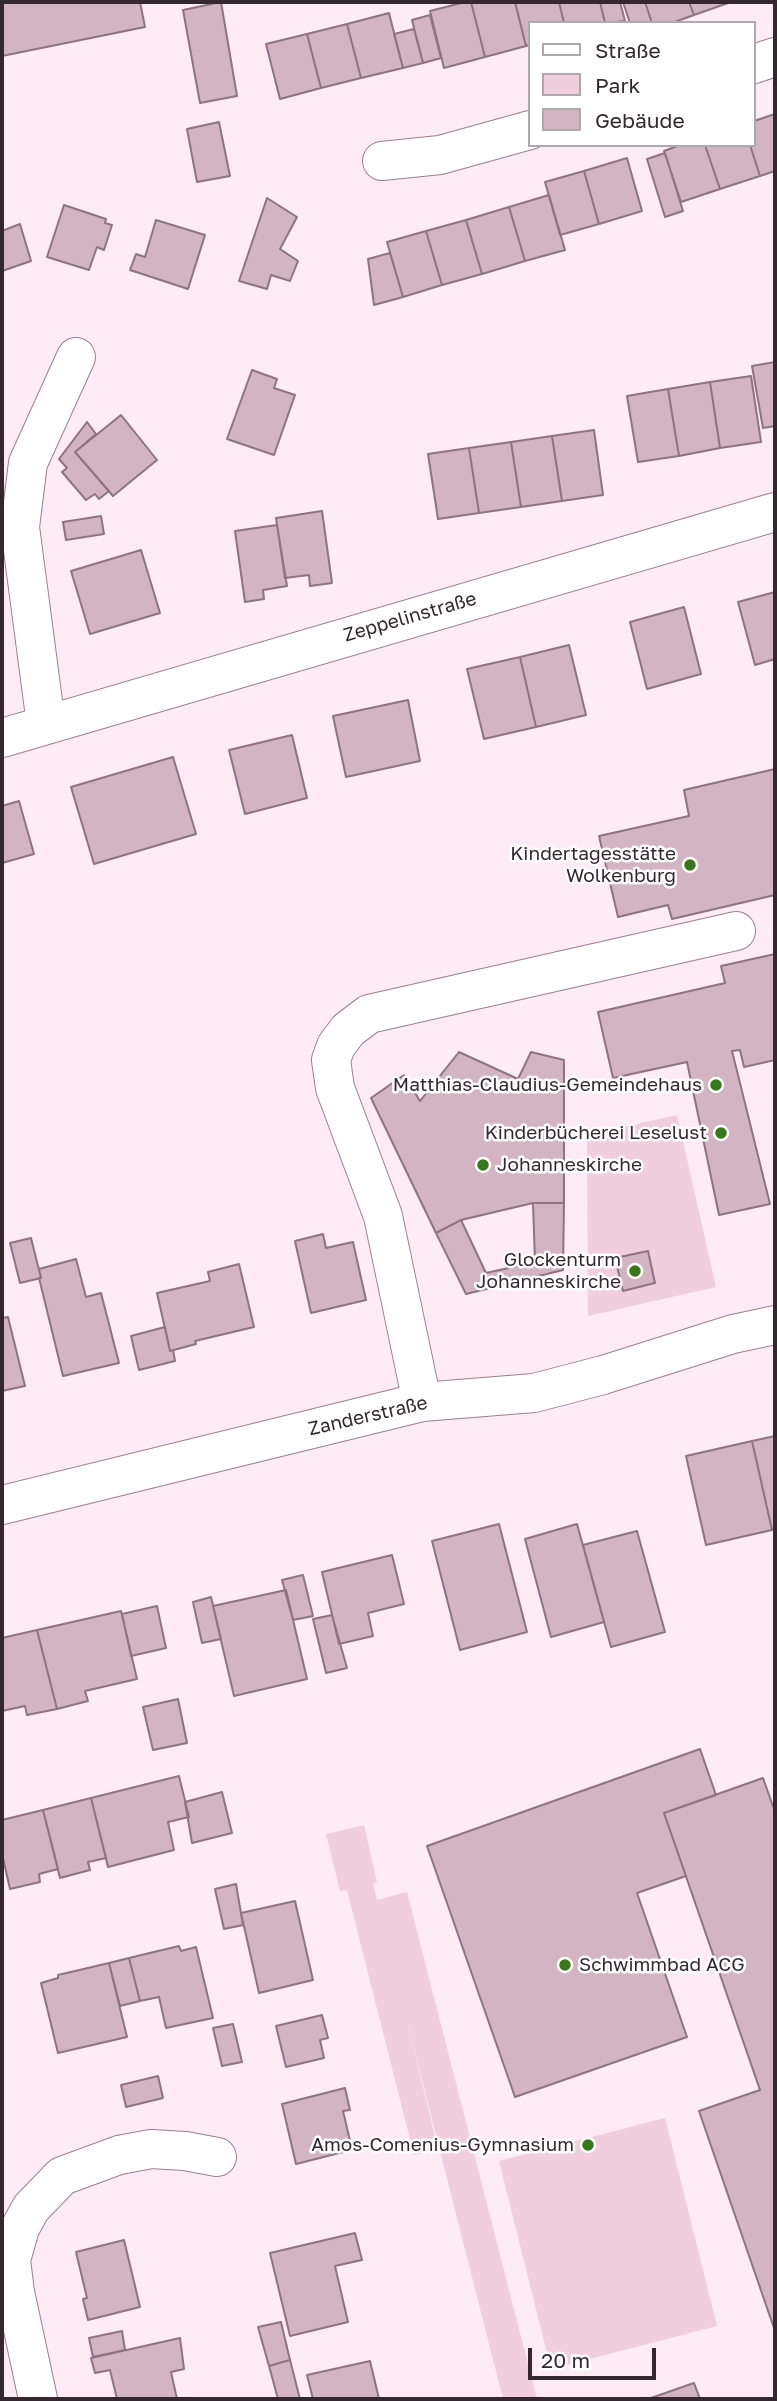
<!DOCTYPE html>
<html>
<head>
<meta charset="utf-8">
<style>
  body { margin:0 }
  #map { position:relative; width:777px; height:2401px; overflow:hidden; background:#feebf3; font-family:"Golos Text",sans-serif }
  canvas { display:block }
  .frame { position:absolute; inset:0; border:4px solid #34282e; pointer-events:none }
  .legend { position:absolute; left:528px; top:21px; width:228px; height:126px; box-sizing:border-box; background:#fff; border:2px solid #aea9ab; margin:0; padding:9px 12px; list-style:none; font-size:21px; color:#34282e }
  .legend li { display:flex; align-items:center; gap:14px; height:35px }
  .legend b { width:35px; border:2px solid #aea9ab }
  .scale { position:absolute; left:528px; top:2348px; width:128px; height:32px; box-sizing:border-box; border:4px solid #34282e; border-top:0; padding-left:9px; font-size:21px; line-height:24px; white-space:nowrap; color:#34282e; -webkit-text-stroke:5px #fff; paint-order:stroke }
</style>
</head>
<body>
<div id="map">
<canvas width="777" height="2401"></canvas>
<div class="frame"></div>
<ul class="legend">
<li><b style="height:9px;background:#fff"></b>Straße</li>
<li><b style="height:19px;background:#f1cede"></b>Park</li>
<li><b style="height:19px;background:#d2b4c2"></b>Gebäude</li>
</ul>
<div class="scale">20 m</div>
</div>
<script>
const c = document.querySelector('canvas').getContext('2d');
c.lineJoin = 'round';
function fillPath(path, color) {
  c.fillStyle = color;
  c.fill(path, 'evenodd');
}
function strokePath(path, color, width, dash) {
  c.strokeStyle = color;
  c.lineWidth = width;
  c.lineCap = dash ? 'butt' : 'round';
  c.setLineDash(dash || []);
  c.stroke(path);
}
function label(font, color, halo, rows, align = 'center') {
  c.font = font + ' "Golos Text",sans-serif';
  c.lineWidth = 5;
  c.setLineDash([]);
  c.textBaseline = 'middle';
  c.strokeStyle = halo;
  c.fillStyle = color;
  for (const [text, x, y, turn = 0] of rows) {
    c.save();
    c.translate(x, y);
    c.rotate((+turn || 0) * Math.PI / 180);
    c.textAlign = isNaN(turn) ? turn : align;
    if (halo) c.strokeText(text, 0, 0);
    c.fillText(text, 0, 0);
    c.restore();
  }
}
const green = new Path2D(`
  M677 1115 716 1287 588 1316 587 1135Z
  M364 1825 377 1882 373 1883 377 1900 407 1892 537 2399H503L406 2017 438 2149 414 2155 347 1890 340 1891 326 1834Z
  M665 2118 717 2326 551 2369 499 2161Z`);
const building = new Path2D(`
  M2 2H140L145 27 2 56Z
  M221 2 237 96 200 103 183 10Z
  M465 2H471L485 57 444 68 430 11Z
  M471 2H515L526 46 485 57Z
  M515 2H559L564 23H530V45L526 46Z
  M559 2H600L605 23H564Z
  M600 2H620L625 21 605 23Z
  M623 2H645L652 23H630Z
  M645 2H689L694 15 672 23H652Z
  M689 2H731L694 15Z
  M389 13 403 68 361 78 347 24Z
  M430 15 441 58 423 63 412 20Z
  M347 24 361 78 321 88 307 34Z
  M414 29 423 63 403 68 394 34Z
  M307 34 321 88 280 99 266 44Z
  M775 114V171L760 176 750 145H754V121Z
  M219 122 230 176 197 182 187 129Z
  M680 145H705L720 189 681 202 664 151Z
  M705 145H750L760 176 720 189Z
  M665 153 683 211 665 217 647 159Z
  M627 158 642 211 599 224 584 171Z
  M584 171 599 224 560 235 545 182Z
  M549 195 565 250 525 261 509 207Z
  M267 198 297 217 280 249 298 261 290 281 271 275 267 289 239 281Z
  M64 205 106 219 105 223 112 225 104 250 97 247 89 270 47 257Z
  M509 207 525 261 482 274 466 220Z
  M156 220 205 235 188 289 130 270 136 254 145 257Z
  M466 220 482 274 442 285 426 231Z
  M20 224 31 261 2 271V231Z
  M426 231 442 285 403 297 387 242Z
  M390 253 403 297 374 305 368 259Z
  M775 362V426L763 428 752 366Z
  M252 370 277 379 274 388 295 395 274 455 227 439Z
  M751 376 761 442 720 448 710 382Z
  M710 382 720 448 679 456 668 389Z
  M668 389 679 456 638 462 627 396Z
  M121 415 157 460 113 496 75 452Z
  M87 422 96 434 75 452 109 491 99 499 95 494 86 500 62 472 67 468 59 459Z
  M594 430 603 495 562 501 552 436Z
  M552 436 562 501 521 507 511 442Z
  M511 442 521 507 479 513 469 448Z
  M469 448 479 513 438 519 428 454Z
  M322 511 332 583 310 586 309 575 285 578 276 518Z
  M101 516 104 534 66 540 63 522Z
  M277 525 287 586 263 590 264 599 245 602 235 531Z
  M141 550 160 613 90 634 71 571Z
  M775 592V659L755 665 738 602Z
  M684 607 701 674 647 689 630 622Z
  M569 645 586 715 536 727 520 657Z
  M520 657 536 727 484 739 467 669Z
  M408 700 420 761 346 777 333 716Z
  M292 735 307 798 245 814 229 750Z
  M173 757 196 834 94 864 71 787Z
  M775 769V895L672 919 668 905 618 917 599 836 689 816 684 790Z
  M19 801 34 854 2 863V806Z
  M775 954V1060L744 1067 740 1050 732 1051 770 1204 719 1215 687 1062 613 1078 598 1012 725 983 721 966Z
  M459 1052 518 1079 531 1052 564 1060V1203H533L461 1220 436 1233 371 1098 404 1075 420 1101Z
  M533 1203H564L563 1270 466 1294 436 1233 461 1220 486 1273 535 1262Z
  M323 1234 326 1248 353 1242 366 1300 311 1313 295 1241Z
  M31 1238 41 1278 20 1283 10 1243Z
  M648 1251 655 1283 623 1291 615 1258Z
  M76 1259 86 1297 101 1293 119 1363 63 1376 39 1278H41L39 1269Z
  M239 1264 254 1327 195 1341 196 1344 170 1351 157 1293 210 1281 208 1272Z
  M8 1317 25 1386 2 1391V1318Z
  M165 1327 170 1351 173 1350 175 1361 139 1370 131 1336Z
  M775 1436V1529L772 1530 752 1441Z
  M752 1441 772 1530 706 1545 686 1456Z
  M499 1524 527 1632 460 1650 432 1541Z
  M577 1524 604 1622 551 1637 525 1539Z
  M637 1531 665 1632 611 1647 583 1545Z
  M392 1555 404 1604 368 1613 373 1636 339 1644 322 1572Z
  M303 1575 313 1616 293 1620 282 1580Z
  M286 1590 307 1679 234 1696 213 1606Z
  M211 1597 221 1639 202 1643 193 1602Z
  M157 1606 166 1648 131 1656 122 1614Z
  M121 1611 137 1679 85 1691 88 1701 57 1709 37 1630Z
  M332 1615 347 1668 326 1673 313 1619Z
  M37 1630 57 1709 27 1715 25 1706 2 1711V1638Z
  M178 1699 187 1743 153 1750 143 1707Z
  M700 1749 716 1795 664 1813 686 1876 637 1893 687 2037 515 2097 427 1846Z
  M179 1776 189 1817 168 1822 174 1850 108 1867 91 1798Z
  M763 1778 775 1812V2331L699 2111 760 2090 664 1813Z
  M222 1792 232 1833 192 1843 185 1802Z
  M91 1798 106 1858 88 1862 90 1870 60 1878 43 1810Z
  M43 1810 58 1869 39 1874 40 1882 10 1889 2 1854V1820Z
  M236 1884 243 1925 224 1929 215 1889Z
  M295 1901 313 1980 259 1993 241 1913Z
  M179 1946 181 1951 196 1947 213 2018 166 2028 159 1997 140 2001 129 1958Z
  M129 1958 140 2001 120 2006 109 1963Z
  M109 1963 127 2037 58 2053 41 1983 58 1978V1975Z
  M322 2015 328 2038 320 2040 324 2058 286 2067 276 2026Z
  M233 2024 242 2062 222 2066 213 2028Z
  M158 2076 163 2098 126 2107 121 2085Z
  M345 2088 350 2110 343 2111 351 2145 357 2144 359 2148 296 2164 282 2104Z
  M355 2233 362 2260 335 2266 348 2322 290 2336 270 2253Z
  M124 2240 140 2307 88 2320 83 2299 87 2298 76 2252Z
  M281 2322 290 2360 269 2366 258 2327Z
  M122 2331 125 2350 93 2357 89 2338Z
  M180 2338 184 2369 171 2372 177 2399H117L110 2370 95 2373 91 2358Z
  M290 2360 300 2399H278L269 2366Z
  M370 2361 379 2399H313L307 2375Z
  M694 2383 700 2399H648Z`);
const minor = new Path2D(`
  M754 64 775 57
  M382 161 440 155 530 130
  M46 724 20 527 28 463 76 357
  M2 738 775 512
  M422 1402 383 1216 335 1088 331 1060 336 1046 348 1030 369 1014 736 931
  M2 1505 422 1402 534 1393 603 1375 733 1334 775 1325
  M38 2399 15 2292 11 2260 20 2228 31 2208 62 2176 119 2155 151 2149 185 2151 217 2157`);
const markers = [
  [690,865,7,"#377919"],
  [716,1085,7,"#377919"],
  [721,1133,7,"#377919"],
  [483,1165,7,"#377919"],
  [635,1271,7,"#377919"],
  [565,1965,7,"#377919"],
  [588,2145,7,"#377919"]
];
const streetNames = [
  ["Zeppelinstraße",410,617,-16],
  ["Zanderstraße",368,1416,-13]
];
const poiNames = [
  ["Kindertagesstätte",676,854],
  ["Wolkenburg",676,876],
  ["Matthias-Claudius-Gemeindehaus",702,1085],
  ["Kinderbücherei Leselust",707,1133],
  ["Johanneskirche",497,1165,"left"],
  ["Glockenturm",621,1260],
  ["Johanneskirche",621,1282],
  ["Schwimmbad ACG",579,1965,"left"],
  ["Amos-Comenius-Gymnasium",574,2145]
];
fillPath(green, '#f1cede');
fillPath(building, '#d2b4c2');
strokePath(building, '#8f7380', 2);
strokePath(minor, '#9c7f8d', 40);
strokePath(minor, '#fff', 38);
for (const [x, y, r, color] of markers) {
  const dot = new Path2D();
  dot.arc(x, y, r, 0, 2 * Math.PI);
  c.fillStyle = color;
  c.fill(dot);
  strokePath(dot, '#fff', 2.5);
}
label('19px', '#34282e', '#fff', streetNames);
label('19px', '#34282e', '#fff', poiNames, 'right');
</script>
</body>
</html>
